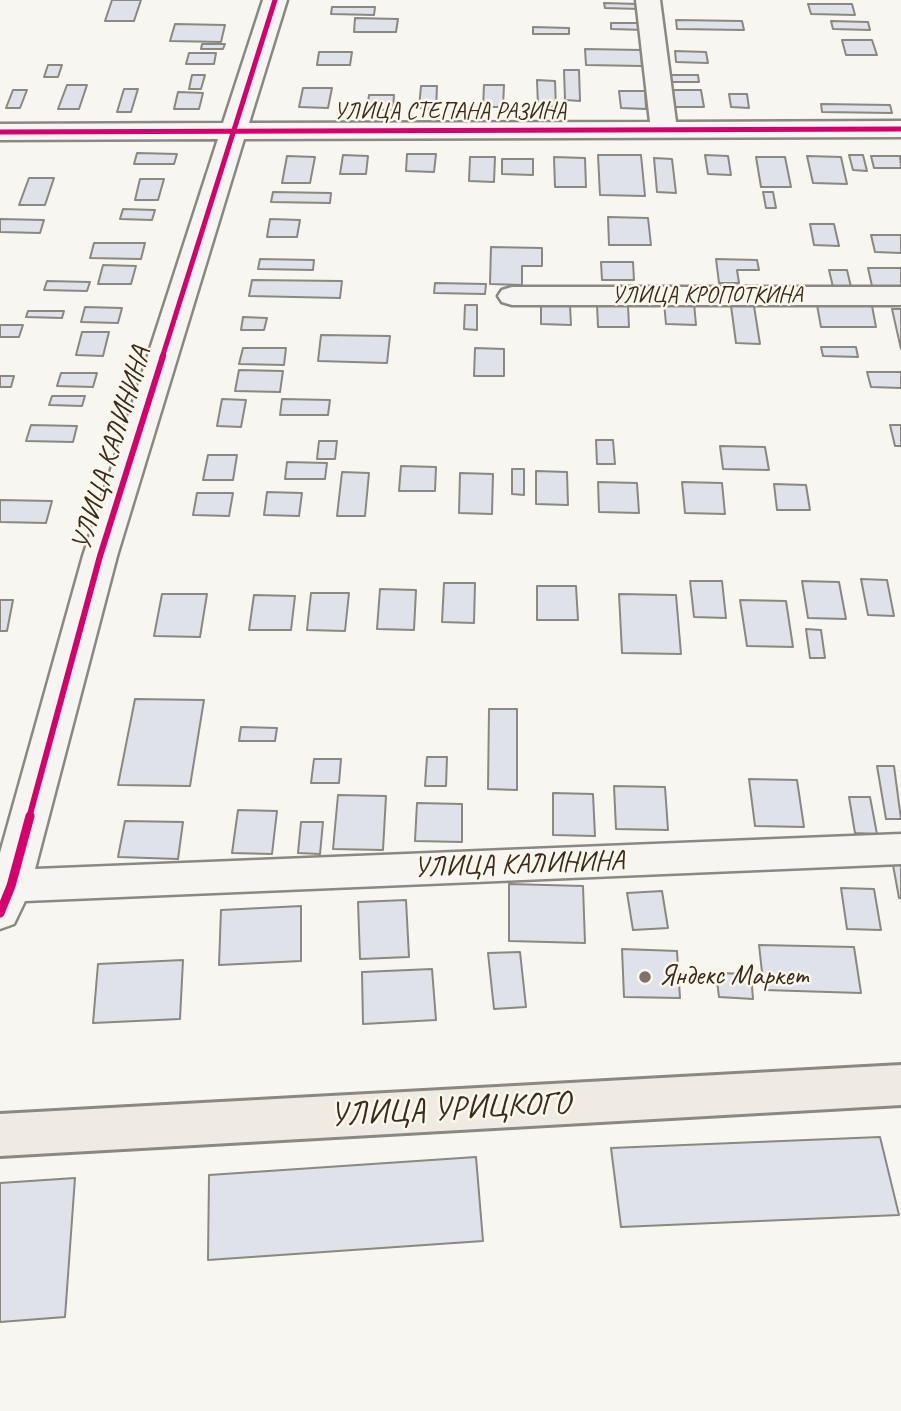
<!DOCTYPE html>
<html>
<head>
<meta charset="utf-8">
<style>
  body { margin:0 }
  canvas { display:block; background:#f8f6f0 }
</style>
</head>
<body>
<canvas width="901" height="1411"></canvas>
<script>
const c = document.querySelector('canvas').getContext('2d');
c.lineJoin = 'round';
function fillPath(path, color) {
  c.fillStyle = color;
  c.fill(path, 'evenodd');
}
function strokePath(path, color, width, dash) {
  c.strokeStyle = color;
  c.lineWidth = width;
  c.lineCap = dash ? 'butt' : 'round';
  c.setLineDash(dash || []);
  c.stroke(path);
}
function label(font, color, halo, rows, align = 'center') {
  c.font = font + ' Caveat,sans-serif';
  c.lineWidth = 5;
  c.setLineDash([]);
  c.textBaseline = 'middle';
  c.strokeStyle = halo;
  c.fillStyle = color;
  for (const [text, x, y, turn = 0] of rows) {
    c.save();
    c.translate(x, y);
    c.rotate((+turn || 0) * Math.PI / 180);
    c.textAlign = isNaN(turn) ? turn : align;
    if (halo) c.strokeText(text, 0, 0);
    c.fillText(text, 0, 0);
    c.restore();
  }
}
const building = new Path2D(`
  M112 0H141L134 21H105Z
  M604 3 638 4 639 9 605 8Z
  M808 4H852L855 15 811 14Z
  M332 7H375L374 15 331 14Z
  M355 18 398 19 396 32H354Z
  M676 20 742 21 744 30 677 29Z
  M831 21 868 22 870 30 833 29Z
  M611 23H644V30L611 29Z
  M175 24 225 25 221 42 170 41Z
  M533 27 569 28V34H533Z
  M842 40H872L877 55H846Z
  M202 44H225L223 49H201Z
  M585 49 641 50 642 66 586 65Z
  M675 51 706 52 708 63 676 62Z
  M319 52H352L350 65H317Z
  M189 53H216L214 64H186Z
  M48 65H62L58 77H44Z
  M564 70H579L580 101 565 100Z
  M192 75H205L201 89H189Z
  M670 75H698L699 82H671Z
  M537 80 555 81 556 107 538 106Z
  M67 85H87L79 109H58Z
  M484 85H504L503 107H483Z
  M421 86H437L436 109 419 108Z
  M303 88H332L328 108 299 107Z
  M124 89H138L131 112H117Z
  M13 90H27L20 108H6Z
  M673 90H701L704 107H675Z
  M619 91H645L646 109 621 108Z
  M178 92 203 93 199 109H174Z
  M729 94H747L749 108 731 107Z
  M369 95H394L393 110H367Z
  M821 104 890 105 892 113 822 112Z
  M137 153 177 154 174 164H134Z
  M407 154H436L434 172 406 171Z
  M343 155 368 156 366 174H340Z
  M598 155H641L645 196 600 195Z
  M705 155 728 156 731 175 708 174Z
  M849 155H863L867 171 853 170Z
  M287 156 315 157 310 183H282Z
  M807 156 841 157 847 184 813 183Z
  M871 156H900L901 168H874Z
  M470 157H495L494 182 469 181Z
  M554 157 585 158 586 187H555Z
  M756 157H785L791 187H761Z
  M654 158 672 159 676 193 657 192Z
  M502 159H533V175L502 174Z
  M29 178H54L45 205H19Z
  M140 179H164L158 200H135Z
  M273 192 331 193 330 203 271 202Z
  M763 192H773L776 208H766Z
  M123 209 155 210 152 220 120 219Z
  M608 217 648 218 651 245H609Z
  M270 219 300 220 297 237H267Z
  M44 220 40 233 0 232V219Z
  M810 224H834L839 246 814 245Z
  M871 235H901V253L875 252Z
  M94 243H145L141 259 90 258Z
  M491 247 542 248V266H522V285L490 284Z
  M260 259 314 260 313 270 258 269Z
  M716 259 757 260 759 270H737L739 283H719Z
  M601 262H633L634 280H602Z
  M103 265 136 266 131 284H98Z
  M868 268H901V286H872Z
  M829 270H847L851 287H833Z
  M252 280 342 281 340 298 249 296Z
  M47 281 90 282 87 291 44 290Z
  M435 283 486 284 485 294 434 293Z
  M664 303H694L696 325 666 324Z
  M541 304 570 305 571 325 541 324Z
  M465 305H477V330L464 329Z
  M597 305H628L629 327H598Z
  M817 305 872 306 876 327H821Z
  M731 306H754L760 344 736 343Z
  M85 307 122 308 118 323 81 322Z
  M892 309H901V349Z
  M28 311H64L62 318 26 317Z
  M243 317 267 318 264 330H241Z
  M0 325H23L19 337H0Z
  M82 332H109L103 356 76 355Z
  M321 335 390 336 387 363 318 361Z
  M821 347H856L858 357 823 356Z
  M243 348H286L284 365 239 364Z
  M475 348 504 349V376H474Z
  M239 370 283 371 280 392 235 391Z
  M867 372H901V388L871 387Z
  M61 373H97L93 387 57 386Z
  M0 376H14L11 387H0Z
  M52 396H85L82 406 49 405Z
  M222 399 246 400 241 427 217 426Z
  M282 399 330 400 328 415H280Z
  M31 425 77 426 73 442 26 441Z
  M890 425H901V446H895Z
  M596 440H613L615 464H597Z
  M319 441H337L335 459H317Z
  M720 446 765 447 769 470 723 469Z
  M208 455H237L233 480H203Z
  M287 462 327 463 325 479H285Z
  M401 466 436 467 435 491H399Z
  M512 469H524V495L512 494Z
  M536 471 567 472 568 505 536 504Z
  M342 472 369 473 365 516H337Z
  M460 473 493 474 492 514 459 513Z
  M598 482 637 483 639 513 599 512Z
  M682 482 722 483 725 514 685 513Z
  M774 484 806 485 810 510H777Z
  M267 492 302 493 299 516 264 515Z
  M197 493H233L229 516 193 515Z
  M0 500 52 501 46 523 0 522Z
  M861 579 887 580 894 616 868 615Z
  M690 581H722L726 618 694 617Z
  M802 581 839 582 846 619 808 618Z
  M444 583H475L474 623 442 622Z
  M537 586H576L578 620H537Z
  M380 589 416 590 414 630 377 629Z
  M311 593H349L345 631 307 630Z
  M162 594H207L200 637 154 636Z
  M619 594 676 595 681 654 622 653Z
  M254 595 295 596 291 630H249Z
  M0 600H13L7 631H0Z
  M740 600 786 601 793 647 747 646Z
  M806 629 821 630 825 658H810Z
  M135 699 204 700 190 786 118 785Z
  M489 709H517V790L488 789Z
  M241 727 277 728 275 741H239Z
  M427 757H447L446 786H425Z
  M314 759H341L339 783H311Z
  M877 766H894L901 819H886Z
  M749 779 797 780 804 827 755 826Z
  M614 786 665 787 668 830 616 829Z
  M553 793 593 794 595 836 553 835Z
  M338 795 386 796 383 850 333 849Z
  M849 797H870L877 834 855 833Z
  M417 803 462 804V842L415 841Z
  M238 810 277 811 272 854 232 853Z
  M125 821 183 822 178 859 118 857Z
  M301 822H323L320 854 298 853Z
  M893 865H901V898H899Z
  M509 884 583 886 585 943 509 941Z
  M841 888 874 889 881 930 847 929Z
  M662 891 668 928 633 930 627 893Z
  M406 900 409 957 360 959 358 902Z
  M301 906V961L219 965 221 910Z
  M759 945 854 947 861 993 764 990Z
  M622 949 677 951 680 998 624 997Z
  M520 952 526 1007 494 1009 488 953Z
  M183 960 180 1019 93 1023 98 964Z
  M432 969 436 1020 363 1024 362 972Z
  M716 973 751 974 753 999 719 997Z
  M880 1137 899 1215 621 1227 611 1148Z
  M476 1157 483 1241 208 1260 209 1175Z
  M75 1178 65 1317 0 1322V1183Z`);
const minor = new Path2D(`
  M263 0H287L249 123 650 122 636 0H660L676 122 901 121V137L244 139 117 556 35 869 901 834V864L25 901 14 924 0 929V853L83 556 218 139 0 140V124L223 123Z
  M512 287H901V305H512L502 302 498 296 502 290Z`);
const major = new Path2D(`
  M901 1065V1105L0 1156V1114Z`);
const cyclewayFar2 = new Path2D(`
  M0 132 901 129
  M162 358 275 0`);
const cyclewayFar1 = new Path2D(`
  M29 818 100 556 163 356`);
const cycleway = new Path2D(`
  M0 913 11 886 30 816`);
const markers = [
  [645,977,7,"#7d7168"]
];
const farStreetnames = [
  ["УЛИЦА СТЕПАНА РАЗИНА",450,112],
  ["УЛИЦА КРОПОТКИНА",707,296]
];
const streetNames = [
  ["УЛИЦА КАЛИНИНА",112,449,-73],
  ["УЛИЦА КАЛИНИНА",519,865,-2]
];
const poiNames = [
  ["Яндекс Маркет",659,977]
];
const nearStreetnames = [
  ["УЛИЦА УРИЦКОГО",450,1110,-3]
];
fillPath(building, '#dfe2e8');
strokePath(building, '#8b8781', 2);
strokePath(minor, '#8b8781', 5);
strokePath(major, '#8b8781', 6);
fillPath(minor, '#f6f5f1');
fillPath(major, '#f0ebe2');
strokePath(cyclewayFar2, '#d6006c', 5);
strokePath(cyclewayFar1, '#d6006c', 6);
strokePath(cycleway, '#d6006c', 9);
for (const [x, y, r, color] of markers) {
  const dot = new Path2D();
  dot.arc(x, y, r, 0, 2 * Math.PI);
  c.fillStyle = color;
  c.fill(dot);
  strokePath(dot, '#fbf7ec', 2.5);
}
label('23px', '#3b2a1e', '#fbf7ec', farStreetnames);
label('28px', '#3b2a1e', '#fbf7ec', streetNames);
label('28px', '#3b2a1e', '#fbf7ec', poiNames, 'left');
label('33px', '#3b2a1e', '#fbf7ec', nearStreetnames);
</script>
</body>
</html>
